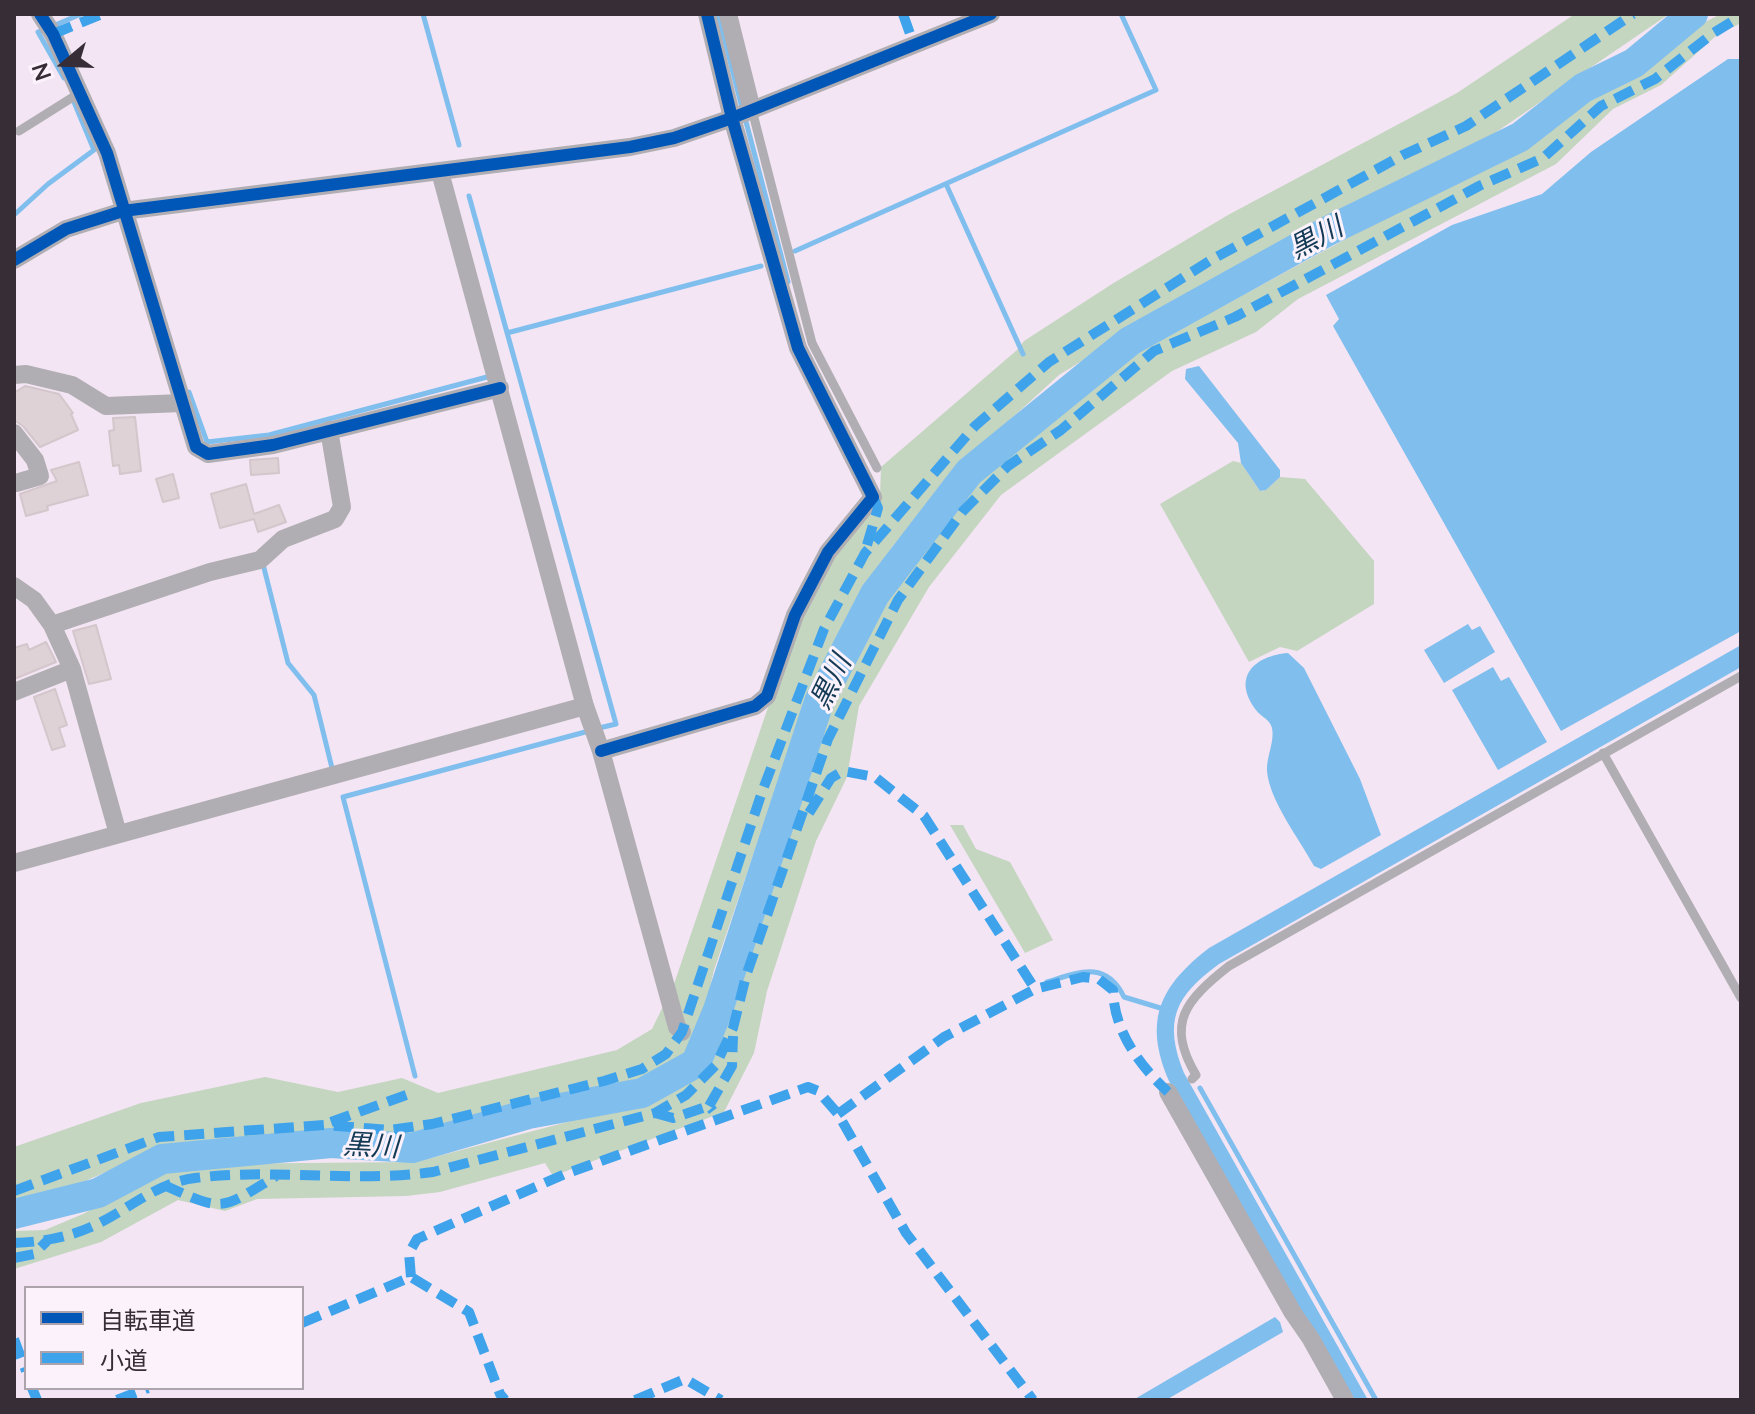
<!DOCTYPE html>
<html>
<head>
<meta charset="utf-8">
<style>
  body { margin:0 }
  #map { position:relative; width:1755px; height:1414px; overflow:hidden; background:#f3e5f3; font-family:Lato,"Noto Sans JP",sans-serif }
  canvas { display:block }
  .frame { position:absolute; inset:0; border:16px solid #372d37; pointer-events:none }
  .legend { position:absolute; left:24px; top:1286px; width:280px; height:104px; box-sizing:border-box; background:#fcf2fc; border:2px solid #ada3ad; margin:0; padding:10px 14px; list-style:none; font-size:24px; color:#372d37 }
  .legend li { display:flex; align-items:center; gap:16px; height:40px }
  .legend b { width:40px; border:2px solid #ada3ad }
  .north { position:absolute; left:24px; top:24px; width:80px; height:80px; -webkit-text-stroke:6px #fcf2fc; paint-order:stroke; rotate:251deg; font-size:22px; font-weight:700; line-height:32px; text-align:center; color:#372d37 }
  .north::after { content:''; display:block; margin:auto; width:28px; height:36px; background:#372d37; clip-path:polygon(50% 0,100% 100%,50% 72%,0 100%) }
</style>
</head>
<body>
<div id="map">
<canvas width="1755" height="1414"></canvas>
<div class="frame"></div>
<ul class="legend">
<li><b style="height:10px;background:#0057b8"></b>自転車道</li>
<li><b style="height:10px;background:#3fa3ec"></b>小道</li>
</ul>
<div class="north">N</div>
</div>
<script>
const c = document.querySelector('canvas').getContext('2d');
c.lineJoin = 'round';
function fillPath(path, color) {
  c.fillStyle = color;
  c.fill(path, 'evenodd');
}
function strokePath(path, color, width, dash) {
  c.strokeStyle = color;
  c.lineWidth = width;
  c.lineCap = dash ? 'butt' : 'round';
  c.setLineDash(dash || []);
  c.stroke(path);
}
function label(font, color, halo, rows, align = 'center') {
  c.font = font + ' Lato,"Noto Sans JP",sans-serif';
  c.lineWidth = 6;
  c.setLineDash([]);
  c.textBaseline = 'middle';
  c.strokeStyle = halo;
  c.fillStyle = color;
  for (const [text, x, y, turn = 0] of rows) {
    c.save();
    c.translate(x, y);
    c.rotate((+turn || 0) * Math.PI / 180);
    c.textAlign = isNaN(turn) ? turn : align;
    if (halo) c.strokeText(text, 0, 0);
    c.fillText(text, 0, 0);
    c.restore();
  }
}
const green = new Path2D(`
  M1575 14H1669L1489 137 1213 280 1059 375 977 450 892 547 857 602 775 791 714 970 699 1034 678 1064 645 1082 411 1142 323 1139 159 1149 39 1201 14 1205V1147L141 1103 265 1077 338 1092 402 1078 438 1093 617 1050 652 1029 674 984 798 619 833 556 880 497 881 467 1017 350 1024 341 1112 284 1228 215 1457 93Z
  M1721 14H1741V23L1717 35 1661 85 1613 109 1556 164 1298 299 1256 332 1172 371 1001 495 929 587 859 706 847 777 816 841 767 991 754 1053 724 1112 553 1176 545 1163 440 1192 406 1196 257 1199 225 1211 178 1200 101 1242 14 1269V1231L45 1230 83 1214 149 1178 198 1164 416 1162 658 1098 696 1071 718 1036 730 990 815 739 886 595 953 503 996 458 1145 339 1221 307 1478 167 1536 142 1594 92 1635 77 1703 23Z
  M1233 461 1241 463 1260 491 1266 490 1280 477 1305 479 1374 561V604L1297 651 1280 647 1249 662 1160 504Z
  M950 825H963L976 849 1010 862 1053 940 1025 953Z`);
const water = new Path2D(`
  M1728 59H1741V631L1561 731 1333 326 1339 319 1326 295 1452 225 1542 194 1591 152Z
  M1199 366 1280 470V477L1266 490 1260 491 1241 463 1238 443 1185 379 1186 369Z
  M1468 624 1472 630 1480 626 1495 652 1444 683 1424 650Z
  M1741 645V667L1219 964C1175 996 1163 1021 1184 1073L1368 1400H1352L1304 1320 1169 1081C1143 1020 1160 986 1209 948Z
  M1288 653 1304 668 1360 779 1381 835 1321 869 1314 866C1300 840 1269 800 1267 771 1266 758 1275 741 1272 728 1270 719 1261 717 1256 710 1232 678 1253 656 1288 653Z
  M1493 667 1501 681 1509 677 1547 742 1498 770 1452 690Z
  M1275 1317 1280 1322 1283 1332 1166 1400H1133Z`);
const stream = new Path2D(`
  M423 14 459 145
  M718 14 742 108
  M53 26 81 14
  M43 30 38 32 64 78
  M745 118 788 282
  M946 184 1023 354
  M469 196 616 724 599 728
  M14 215 48 184 94 150 74 102
  M795 251 1156 90 1121 14
  M507 333 761 266
  M189 392 207 442 269 435 487 377
  M264 568 288 663 314 695 332 768
  M1047 982C1079 972 1106 960 1124 997L1167 1010
  M415 1076 343 797 589 731
  M1200 1088 1376 1400`);
const river = new Path2D(`
  M14 1214 98 1193 162 1159 331 1143 412 1148 528 1114 642 1093 696 1063 718 1010 819 702 875 594 969 472 1130 341 1328 231 1520 137 1583 88 1634 63 1693 14`);
const building = new Path2D(`
  M25 386 59 394 73 413 71 414 78 430 40 447 23 426 14 420V393Z
  M135 417 141 471 120 474 119 465 113 466 109 431 114 430 113 418Z
  M278 458 279 473 251 475 250 460Z
  M79 462 88 495 47 506 48 510 26 516 20 494 57 481 51 470Z
  M173 474 179 498 163 502 156 479Z
  M246 484 254 514 279 505 286 522 258 532 254 519 220 528 211 494Z
  M96 625 111 679 89 684 73 631Z
  M46 642 56 662 14 679V648L27 644 29 650Z
  M55 689 67 725 59 728 65 746 52 750 34 697Z`);
const lane = new Path2D(`
  M752 110 812 343 877 468
  M19 131 81 92
  M1603 753 1741 998
  M1192 1079 1196 1075C1165 1023 1186 1000 1229 966L1741 676`);
const street = new Path2D(`
  M40 14 53 34 107 153 196 447 208 454 273 445 500 388
  M728 14 752 110
  M440 172 585 706 601 751 677 1027 682 1032
  M14 260 66 229 123 211 630 147 674 138 732 118 991 14
  M14 375 26 374 72 385 106 406 182 403
  M14 433 35 460 40 476 16 483
  M14 586 34 600 52 625
  M14 692 72 669
  M601 751 755 706 767 696 795 615 828 552 873 497 798 348 732 118 707 14
  M118 834 72 669 52 625 210 572 260 560 283 539 335 519 342 507 329 430
  M14 863 585 706
  M1168 1092 1293 1313 1311 1339 1345 1400`);
const quiet = new Path2D(`
  M903 14 914 45
  M53 34 102 14
  M867 545 878 508 873 497
  M809 813 831 778 843 771 875 777 924 816 1035 989
  M709 1106 732 1066 733 1036
  M655 1113 673 1118 709 1106 713 1111
  M838 1114 944 1037 1035 989 1083 977 1099 979 1113 990C1114 1031 1139 1065 1168 1092
  M331 1122 409 1094
  M164 1185C225 1213 220 1210 276 1176
  M14 1191 159 1137 324 1125 389 1130 432 1124 604 1081 642 1069 666 1054 682 1032 762 792 824 629 865 553 975 426 1049 362 1211 260 1403 155 1466 126 1633 14
  M14 1243C41 1242 66 1238 91 1227 127 1211 155 1183 195 1178 274 1168 355 1183 433 1172L655 1113 686 1095 716 1065 733 1028 746 976 828 739 898 600 963 511 1008 466 1061 430 1154 351 1235 317 1479 186 1543 158 1601 106 1655 79 1712 34 1741 16
  M14 1258 34 1254 47 1241
  M411 1277 409 1253 417 1239 565 1174 808 1087 818 1091 838 1114 906 1233 1033 1400
  M302 1323 411 1277 469 1312 500 1394 505 1400
  M14 1339 26 1371
  M32 1388 37 1400
  M117 1400 148 1388
  M635 1400 685 1379 721 1400`);
const cycleway = new Path2D(`
  M40 14 53 34 107 153 196 447 208 454 273 445 500 388
  M14 260 66 229 123 211 630 147 674 138 732 118 991 14
  M601 751 755 706 767 696 795 615 828 552 873 497 798 348 732 118 707 14`);
const waterNames = [
  ["黒川",1316,238,-28],
  ["黒川",831,682,-64],
  ["黒川",371,1146,3]
];
fillPath(green, '#c4d5c0');
fillPath(water, '#80beee');
strokePath(stream, '#80beee', 5);
strokePath(river, '#80beee', 30);
fillPath(building, '#dfd2d7');
strokePath(building, '#d4c6cb', 2);
strokePath(lane, '#b0aeb3', 9);
strokePath(street, '#b0aeb3', 18);
strokePath(quiet, '#3fa3ec', 10, [20, 10]);
strokePath(cycleway, '#0057b8', 12);
label('italic 28px', '#133a54', '#fcf2fc', waterNames);
</script>
</body>
</html>
